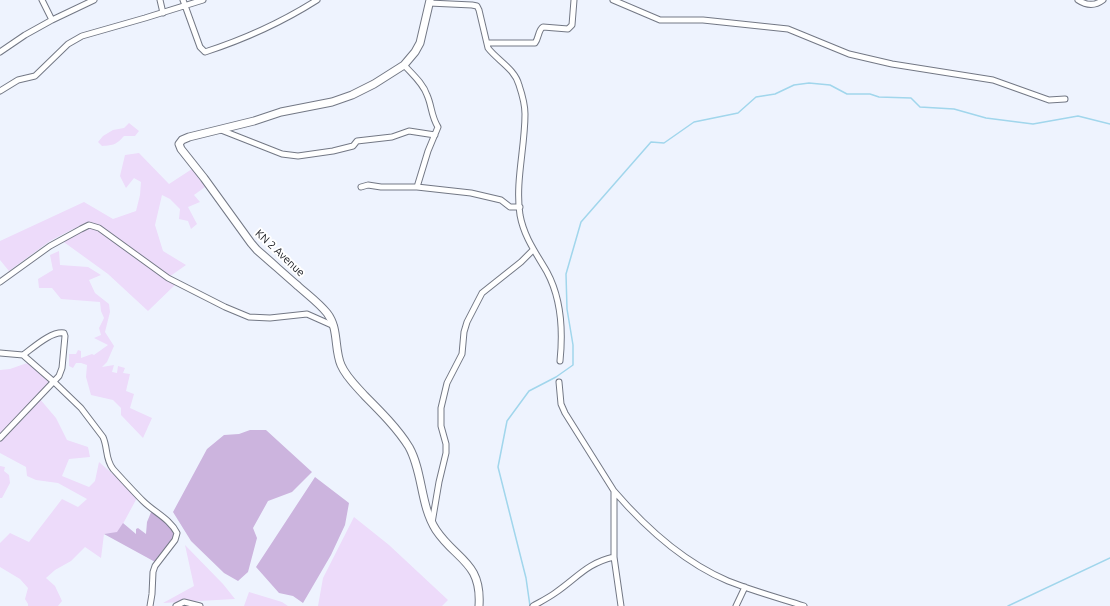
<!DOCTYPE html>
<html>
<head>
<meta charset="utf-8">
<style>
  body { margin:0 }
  canvas { display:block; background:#eef3fe }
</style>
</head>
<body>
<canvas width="1110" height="606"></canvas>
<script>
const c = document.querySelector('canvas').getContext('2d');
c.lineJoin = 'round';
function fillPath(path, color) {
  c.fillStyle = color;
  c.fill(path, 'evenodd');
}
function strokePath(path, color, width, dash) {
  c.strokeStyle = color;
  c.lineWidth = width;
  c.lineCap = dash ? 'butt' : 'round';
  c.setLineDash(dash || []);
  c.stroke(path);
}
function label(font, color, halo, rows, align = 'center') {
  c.font = font + ' Ubuntu,sans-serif';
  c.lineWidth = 4;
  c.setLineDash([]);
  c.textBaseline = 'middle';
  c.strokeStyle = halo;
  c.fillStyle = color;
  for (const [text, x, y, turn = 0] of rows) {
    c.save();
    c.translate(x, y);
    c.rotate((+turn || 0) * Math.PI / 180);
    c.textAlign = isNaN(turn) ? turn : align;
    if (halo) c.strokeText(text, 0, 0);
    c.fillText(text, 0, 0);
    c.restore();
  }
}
const green = new Path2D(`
  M129 123 139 131 135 136H124C116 145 114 145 102 146L98 142 103 136 113 130 124 128Z
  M139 153 169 184 192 169 205 187 194 195 200 202 188 207 197 224 191 229 188 221 179 219 180 209 170 199 162 195 155 225 163 251 186 265 169 277 177 283 148 311 108 274 61 240 92 226 73 229 50 241 9 271 0 260V241L84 202 113 219 136 211 140 195 141 182 134 178 126 188 120 176 125 155Z
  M59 251 60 265 88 267 101 275 89 280 95 293 109 304 110 312 105 332 114 346 107 362 102 367 114 365 112 372 117 373 118 366 125 368 123 373 130 374 126 391 134 394 130 408 152 418 143 438 121 415V408L113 400 91 395 86 377 87 365 81 363H76L73 368 69 366V354H76L78 350 81 351V358L92 354 94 355 108 345 94 338 101 335 99 328 104 318 101 311 100 302 61 299 52 288H39L38 279 53 270 50 255Z
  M30 362 52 379 0 435V370L10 369Z
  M39 398 56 418 67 440 88 447 90 457 69 459 62 476 89 487 95 481 99 462 138 496 118 533 104 534 101 558 85 547 71 561 55 570 46 578 55 586 62 601 58 606H28V604L25 599 28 588 20 579 0 567V543L10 533 29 542 62 499 78 507 87 499 58 483 36 480 27 476 26 467 0 453V442L27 415Z
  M0 466 5 467 4 471 9 475 10 483 2 498H0Z
  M354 517 389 545 448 600 442 606H318L323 578Z
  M185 545 223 584 235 599 163 603 194 586Z
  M249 592 282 602 288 606H244Z`);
const forest = new Path2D(`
  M250 430H266L312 472 292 492 268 501 253 528 257 538 248 572 238 581 224 573 191 541 173 512 207 449 224 435 239 434Z
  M315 477 349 503 345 525 331 555 303 603 293 596 279 593 256 567Z
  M152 510 164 518 175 533 174 541 157 563 104 534 117 532 123 523 136 534V529L138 528 146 534 147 522Z`);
const stream = new Path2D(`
  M530 606 526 578 498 467 507 421 529 391 556 377 573 365V345L567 309 566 274 581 222 651 142 664 143 694 122 738 113 756 97 775 94 794 85 809 83 830 85 847 94H870L879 97 911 98 920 107 954 109 986 118 1033 124 1078 116 1110 124
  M1008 606 1110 558`);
const street = new Path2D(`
  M42 0 52 20 94 0
  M160 0 163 13
  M183 0 200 47 205 52C242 40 284 21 317 0
  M613 0 660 20H703L788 29 849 54 892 64 993 80 1049 100 1065 99
  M1078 0C1087 6 1095 6 1103 0
  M429 3 472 5 477 6 479 10 488 48C497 60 515 69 519 85 522 94 525 105 525 114 525 148 515 182 520 215 524 237 536 253 547 272 561 298 563 332 560 361
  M487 43H535C539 38 538 30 543 27L568 29 572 25 574 0
  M0 52 25 35 52 20
  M404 65C412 74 423 83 427 95 432 106 431 116 438 127L428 151 417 187
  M0 91 18 80 35 76 68 44 82 36 145 18 203 0
  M221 130 282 154 298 156 333 151 353 146 357 141 392 137 409 131 435 135
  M361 187 368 185 381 187H417L471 193 501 200 510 207H520
  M0 282 50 246 81 229 89 225 99 228 168 278 225 307 249 317 270 318 307 314 334 326
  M0 353 23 355C33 348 51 331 64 333L65 336 62 368 59 376 0 438
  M23 355 54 382 81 408 103 437C108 448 105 459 113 469 123 480 133 491 143 501 154 512 170 519 177 533L175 540 155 566 153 572 152 594 150 606
  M559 382 561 404 565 413 614 491V557L621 606
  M614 491C645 527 683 562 728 581 753 591 779 598 804 606
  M432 523 439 482 446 453V444L441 426V408L447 383 462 354 464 332 467 322 482 293 521 262 533 250
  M176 606 184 602 200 606
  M533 606C540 602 548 598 555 593 577 578 587 563 614 557
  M736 606 745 587`);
const secondary = new Path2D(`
  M430 0 420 43 415 52 404 65 374 84 352 95 332 102 281 112 254 121 189 137 182 140 179 144 181 149 204 178 251 243 257 250C271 262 284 274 298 286 308 295 319 303 327 313 339 328 334 349 341 365 346 377 357 387 365 396 380 411 398 429 409 447 423 472 420 505 436 530 456 560 482 562 479 606`);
const streetNames = [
  ["KN 2 Avenue",280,253,43]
];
fillPath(green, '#eddbfa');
fillPath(forest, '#ccb4de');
strokePath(stream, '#a1d6ec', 1.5);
strokePath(street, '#737885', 7);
strokePath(secondary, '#737885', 9);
strokePath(street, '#fff', 5);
strokePath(secondary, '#fff', 7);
label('11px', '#15171c', '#fff', streetNames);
</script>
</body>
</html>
